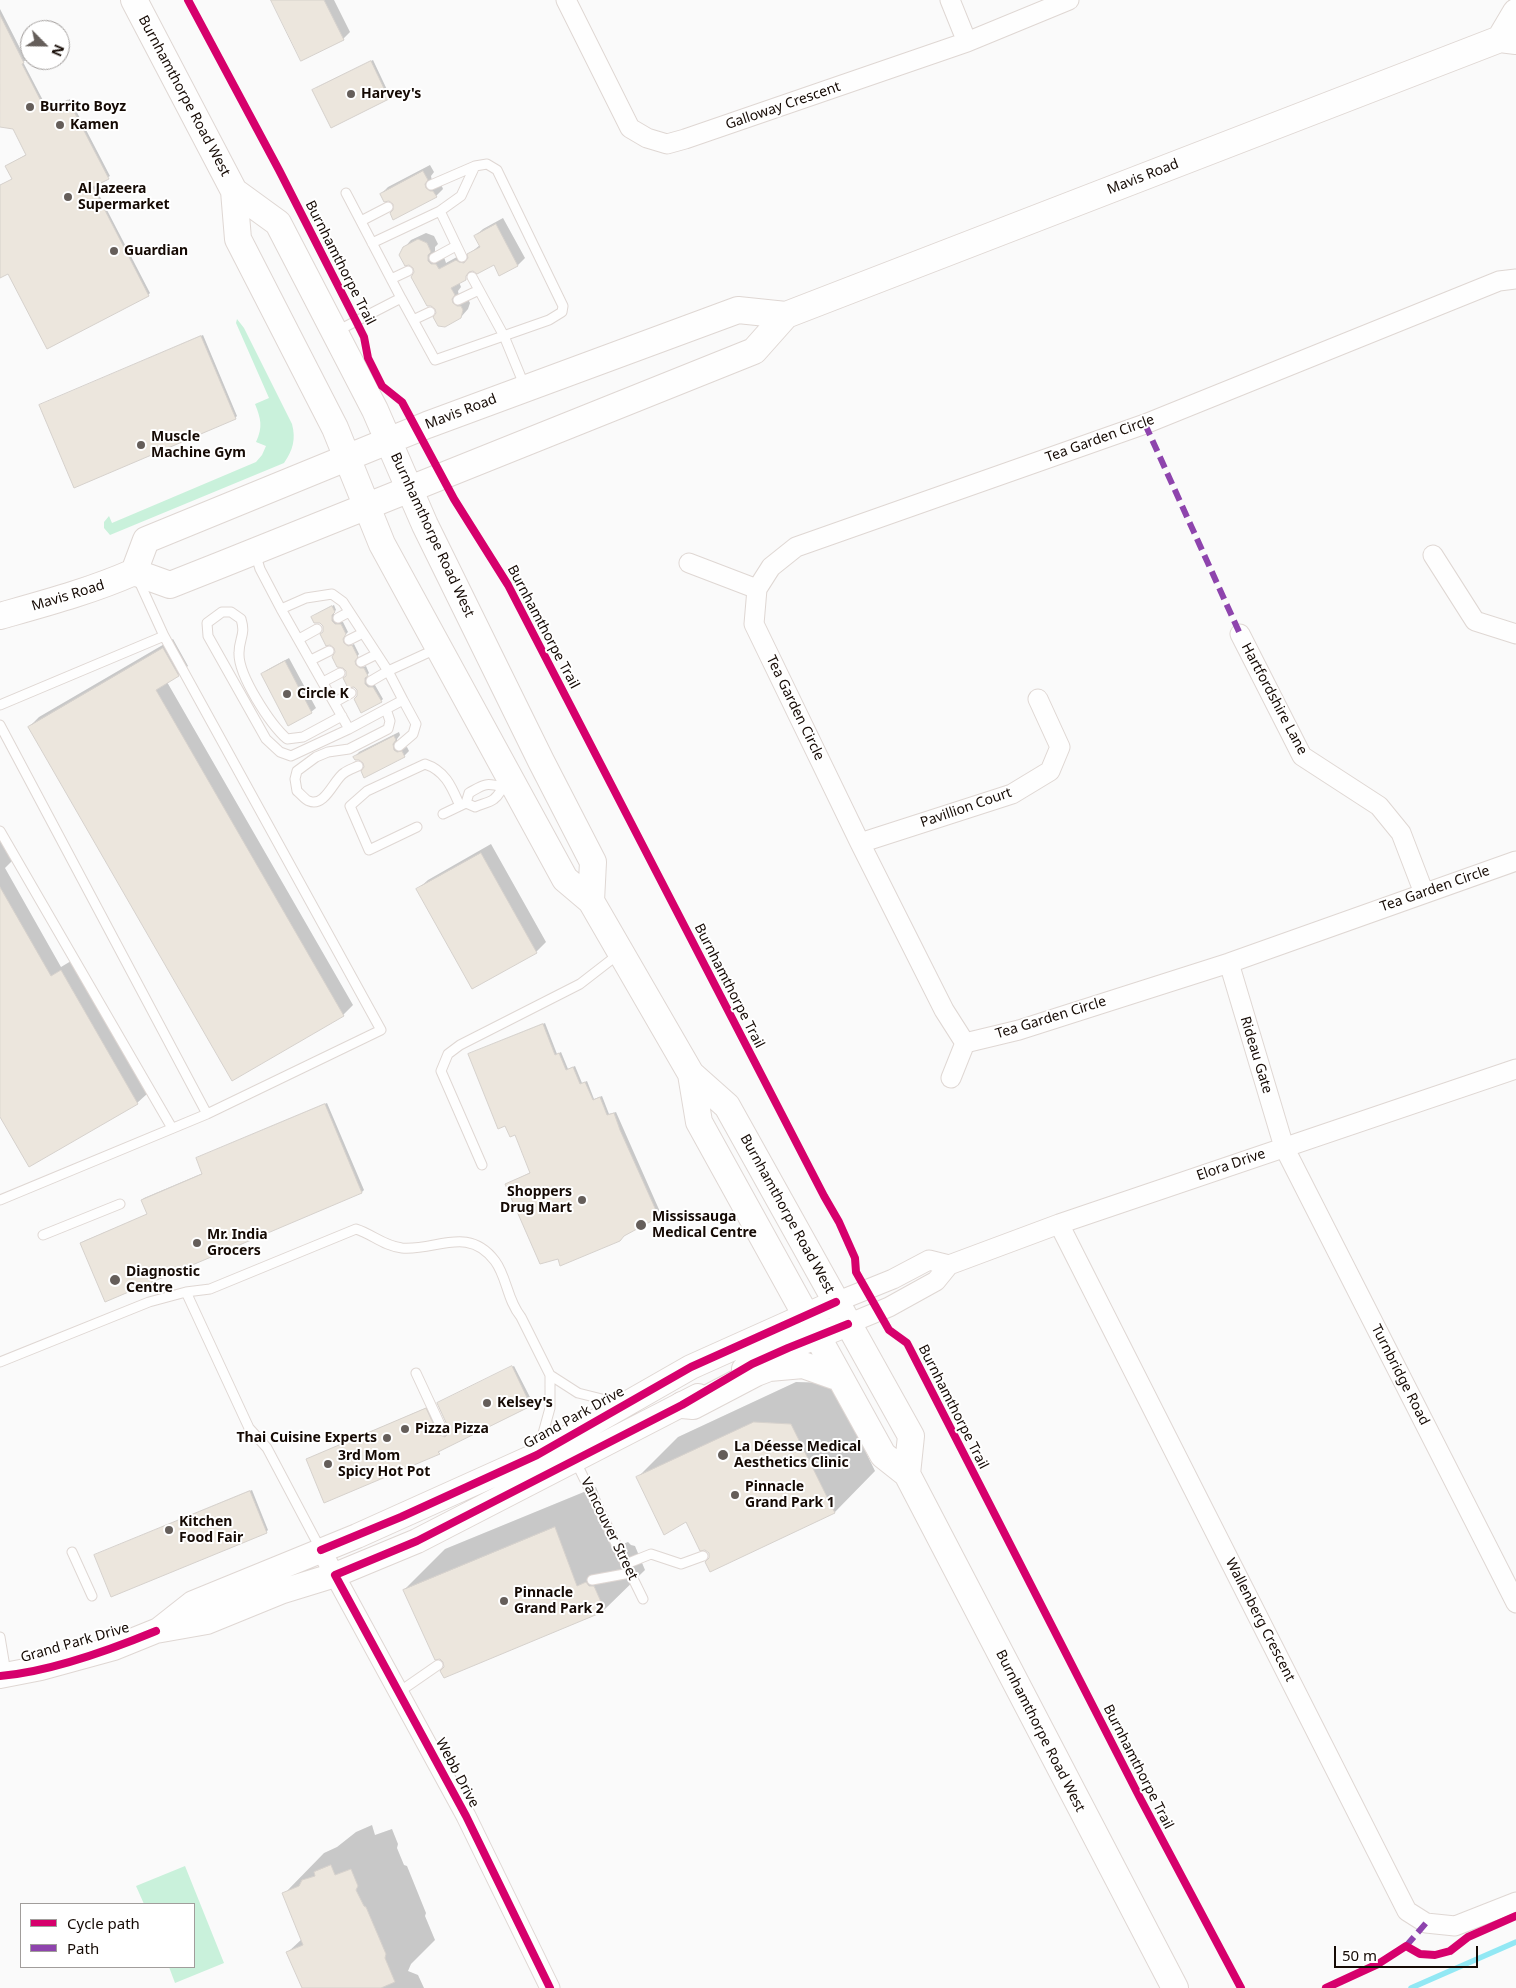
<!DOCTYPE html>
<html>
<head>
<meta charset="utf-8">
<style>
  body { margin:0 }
  #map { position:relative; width:1516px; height:1988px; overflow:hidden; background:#fafafa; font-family:"Noto Sans",sans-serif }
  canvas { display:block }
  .legend { position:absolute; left:20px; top:1903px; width:175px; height:65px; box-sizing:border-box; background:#fff; border:1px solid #a19d9b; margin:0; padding:6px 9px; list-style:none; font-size:15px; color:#150a04 }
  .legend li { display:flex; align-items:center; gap:10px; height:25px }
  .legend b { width:25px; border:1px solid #a19d9b }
  .north { position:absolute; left:20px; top:20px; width:50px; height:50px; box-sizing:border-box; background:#fff; border:1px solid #a19d9b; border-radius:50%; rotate:113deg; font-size:14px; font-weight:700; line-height:20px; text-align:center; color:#150a04 }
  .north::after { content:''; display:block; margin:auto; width:18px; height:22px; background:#655e5a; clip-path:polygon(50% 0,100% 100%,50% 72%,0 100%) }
  .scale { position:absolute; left:1334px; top:1946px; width:144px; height:22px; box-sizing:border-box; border:2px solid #150a04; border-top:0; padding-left:6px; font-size:15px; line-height:18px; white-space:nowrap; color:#150a04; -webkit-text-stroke:4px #fff; paint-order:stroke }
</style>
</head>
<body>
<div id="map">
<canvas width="1516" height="1988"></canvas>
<ul class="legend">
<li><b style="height:6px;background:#d6006c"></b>Cycle path</li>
<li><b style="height:6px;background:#8e44ad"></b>Path</li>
</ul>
<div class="north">N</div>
<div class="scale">50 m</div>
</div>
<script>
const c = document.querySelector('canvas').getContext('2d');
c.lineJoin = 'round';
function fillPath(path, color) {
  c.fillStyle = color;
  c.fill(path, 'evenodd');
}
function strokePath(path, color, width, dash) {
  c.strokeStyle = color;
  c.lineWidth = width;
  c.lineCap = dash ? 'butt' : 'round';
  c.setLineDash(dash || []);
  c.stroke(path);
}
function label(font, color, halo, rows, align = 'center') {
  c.font = font + ' "Noto Sans",sans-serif';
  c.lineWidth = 4;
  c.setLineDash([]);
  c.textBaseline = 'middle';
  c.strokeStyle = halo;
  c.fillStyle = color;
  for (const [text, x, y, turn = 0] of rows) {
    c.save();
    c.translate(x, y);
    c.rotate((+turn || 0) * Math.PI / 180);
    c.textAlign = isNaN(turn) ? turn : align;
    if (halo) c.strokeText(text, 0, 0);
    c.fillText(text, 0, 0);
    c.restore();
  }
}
const green = new Path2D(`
  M237 319 244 328 292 424C296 439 293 450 284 463L110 535 104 528V522L109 516 112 523 256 462 262 455 266 446 256 442C263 427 261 419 255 404L269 398 236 323Z
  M185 1866 224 1963 175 1983 169 1967H194V1904H144L136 1886Z`);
const shadow = new Path2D(`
  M272 0H334L350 32 343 39Z
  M0 9 26 60 23 62 48 110 70 99 110 176 94 185 150 293 148 295 9 272 0 277V185L13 179 6 166 27 154 14 128 0 125Z
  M373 60 390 96 331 126 316 88Z
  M430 165 434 172 431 176 432 181 441 184 443 189 436 196 395 210 394 203 381 194 388 187Z
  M503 218 525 258 518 265 499 274 494 264 474 270 459 282 461 287 458 291 459 296 468 299 470 303 468 309 461 317 415 272 404 248 411 240 426 233 434 236 438 244 435 247V253L444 257 446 263 464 253 469 256V254L480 245 475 236 483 229Z
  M203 335 237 416 235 418 41 405Z
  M334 605 336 610 334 612V618L337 622H343L348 632 344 636 345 641 351 645 354 644 359 654 356 658 357 663 363 667 366 666 369 673 367 675V682L371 685H375L383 699 381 701 358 696V690L336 652 335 647 324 632V626L315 615Z
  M173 639 188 666 178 675 167 682 353 1005 343 1015 233 1079 29 727 39 717Z
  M289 658 316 708 311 712 263 674 267 670Z
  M399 732 400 735 397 739 398 745 402 748 407 747 409 751 404 756 365 767V762L355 757 359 752Z
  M0 837 13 860 5 868 61 967 71 961 147 1094 137 1103 0 1114Z
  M491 844 546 942 536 952 418 889 428 880Z
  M545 1023 557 1054 561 1052 568 1069 575 1066 582 1083 587 1081 594 1099 602 1096 609 1114 616 1112 661 1214 623 1235 558 1257 507 1184 531 1172 515 1133 469 1054Z
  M327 1103 364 1190 362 1192 106 1300 82 1243 84 1241 148 1214 142 1200 144 1198 203 1173 199 1157Z
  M514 1366 533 1403 440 1450 439 1453 307 1459 428 1407 439 1432 448 1436 450 1429 439 1404Z
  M796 1382 832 1383 875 1471 835 1512 710 1570V1553L686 1520 637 1478 678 1437Z
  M596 1487 618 1546 628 1542 631 1545 635 1546 645 1570 604 1610 445 1668V1661L404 1590 445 1549Z
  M252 1490 268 1530 266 1532 95 1555Z
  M372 1825 375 1835 392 1829 398 1844 397 1848 404 1865 407 1866 426 1913 425 1916 435 1940 411 1964 408 1971 418 1975 424 1988H303L288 1952 302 1939 284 1894 324 1853 337 1847 356 1832Z`);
const stream = new Path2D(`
  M1411 1988 1516 1942`);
const building = new Path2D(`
  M271 0H324L344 40 301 61Z
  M0 15 24 63 22 64 46 111 68 100 109 179 93 187 149 296 47 349 8 274 0 278V185L12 179 5 166 26 155 13 129 0 127Z
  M371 61 389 99 331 128 312 90Z
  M423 171 428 180 425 184 426 188 430 191H433L437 197 393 220 390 213 393 210V204L389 201 384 202 380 194Z
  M496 224 518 266 499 276 494 265 477 274 473 271 469 272 466 276V280L451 288 455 295 452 299 453 303 457 306H461L463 310 461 318 445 327 438 326 433 317 436 313 435 309 431 306H427L411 277 414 272 413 268 409 265 405 266 399 255 403 247 418 239 427 243 431 252 428 255V261L431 264H436L439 269 456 260 459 262 464 263 468 258 467 254 480 247 474 236Z
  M201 336 236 419 74 488 39 405Z
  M332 606 335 612 332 615V621L335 624H341L346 634 343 639 344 643 348 646 352 645 358 657 355 661 356 665 360 668H364L368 676 365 678V684L368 687H373L382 702 361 713 354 699 357 696V690L354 687 348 688 343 678 346 676V671L343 668 337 667 332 657 335 652 334 648 330 645 326 646 320 634 323 632V626L320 623H314L311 617Z
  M163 648 179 676 156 690 344 1016 232 1081 28 727Z
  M285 661 312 713 288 726 261 674Z
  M394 736 396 740 393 744 394 750 397 752 402 751 405 757 364 778 361 771 364 767 363 763 359 760H355L353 757Z
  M481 853 537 953 472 989 416 889Z
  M0 887 51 976 61 970 138 1104 29 1167 0 1117Z
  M543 1024 555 1055 559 1053 566 1070 573 1067 580 1084 585 1082 593 1100 600 1097 607 1115 614 1113 620 1130 659 1217 624 1236 620 1241 560 1266 558 1259 540 1264 505 1184 530 1173 515 1135 510 1137 505 1126 498 1129 468 1054Z
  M325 1104 362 1193 105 1302 80 1243 147 1214 141 1200 202 1174 196 1158Z
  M512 1366 531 1406 438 1452 440 1454 324 1503 306 1459 426 1408 438 1434 445 1437 448 1434 449 1429 437 1403Z
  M754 1422 791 1424 835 1513 710 1572 705 1562 709 1558V1553L705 1550 700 1551 686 1522 664 1535 636 1477Z
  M250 1491 267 1533 111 1597 94 1555Z
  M555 1527 577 1586 586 1582 589 1586H594L605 1611 444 1678 440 1671 444 1667 443 1662 440 1659 435 1660 403 1590Z
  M331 1865 335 1875 351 1869 358 1886 356 1890 364 1906 366 1907 386 1954 385 1958 395 1982 381 1988H302L286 1952 303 1945 282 1893 299 1886 302 1880 315 1876 314 1872Z`);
const service = new Path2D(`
  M346 193 401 298
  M440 211 461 196 475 166
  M361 221 388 207
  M372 243 440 211 462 257
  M434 258 456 246
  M472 277 504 336 525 387
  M391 279 408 271
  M458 300 479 290
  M413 320 430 312
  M337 331 401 298 435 360 549 320 562 312 563 306 497 170 487 164 475 166 431 185
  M255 553 260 569 281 609 306 598 332 594 343 602 388 671 436 649
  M281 609 349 729 403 700 388 671 371 681
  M338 618 349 612
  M299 639 317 629
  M349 640 363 633
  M311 660 329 651
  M361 662 377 654
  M323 682 340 673
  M335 702 351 693
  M0 705 164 636
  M342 716 303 737 287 739C270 724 238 675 239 653 239 638 246 635 241 619L231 612H222L207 623 208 636 266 739 280 752 291 756 349 729
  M0 725 207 1114
  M399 746 413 734 416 724 403 700
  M358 766C354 768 348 770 344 773 334 779 325 808 309 801 305 800 301 794 297 791L295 779 297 771 316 757 328 752 349 749 388 729 390 721 386 709
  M466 803 469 793C483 785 485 782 502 787
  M443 814 466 803 475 807C481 804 489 803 494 799 502 793 498 789 511 783
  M417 827 369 850 350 806 367 791 425 764C446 771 452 788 460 806
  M0 831 172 1128
  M482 1165 441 1071 448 1054 460 1045 580 984 620 953
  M0 1200 207 1114 381 1030 164 636 138 579
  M43 1235 120 1204
  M186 1292 249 1428 267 1448 321 1550
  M0 1362 149 1302 186 1292 210 1289 356 1229C372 1234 384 1246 402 1248 436 1251 468 1225 495 1261 507 1277 507 1300 521 1317L550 1375V1408L539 1448
  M416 1373 443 1431
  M550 1375 578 1393 618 1403
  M575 1460 643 1599
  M72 1552 92 1596
  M626 1564 651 1554 681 1564 703 1556
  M592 1580 630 1573
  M0 1637 6 1673
  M399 1692 438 1665`);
const minor = new Path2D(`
  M566 0 630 128 647 138 667 144 685 139 967 42 1069 0
  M950 0 967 42
  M1433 555 1475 621 1516 634
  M689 563 757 589
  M1240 634 1302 756 1379 806 1401 833 1424 893
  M860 843 1012 794 1050 771 1060 747 1038 699
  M1229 963 1284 1147 1516 1603
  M965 1043 944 1010 860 843 754 624 757 589 771 567 796 547 1145 424 1499 281 1516 279
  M965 1043 1019 1030 1229 963 1516 861
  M951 1078 965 1043
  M1059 1224 1407 1911 1426 1923 1455 1926 1516 1902
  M836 1302 893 1279 929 1260 949 1265
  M848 1324 889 1307 936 1281 949 1265 1059 1224 1516 1069
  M321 1550 466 1816 550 1988`);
const tertiary = new Path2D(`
  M744 1369 788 1348 848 1324
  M160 1629 193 1603 357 1536 537 1455 691 1367 836 1302
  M0 1676 41 1668 114 1648 156 1631 207 1622 283 1591 335 1575 417 1541 698 1396`);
const secondary = new Path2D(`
  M134 0 234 191 238 239 335 428 382 544 565 879 591 901 691 1074 727 1106 911 1436 907 1474
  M1500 39 1516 12
  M234 191 278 223 375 410 425 525 541 761 593 862 591 901
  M134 572 146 540 427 425 738 310 786 315
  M0 616C46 603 91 591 134 572L170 585 223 564 754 351 786 315 1500 39 1516 41
  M691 1074 699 1122 883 1455 907 1474 1175 1988
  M682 1405 693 1406 756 1373 769 1368 803 1365 840 1378`);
const quiet = new Path2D(`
  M1145 424 1240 634
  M1406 1946 1426 1923`);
const cycleway = new Path2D(`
  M188 0 279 170 356 321 364 337 368 358 382 386 402 402 454 499 508 585 824 1196 839 1222 855 1258 856 1272 889 1330 907 1343 1140 1798 1241 1988
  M321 1550 401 1517 537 1455 691 1367 836 1302
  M0 1676C50 1672 110 1650 156 1631
  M550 1988 466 1816 335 1575 417 1541 682 1405 752 1364 788 1348 848 1324
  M1326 1988 1378 1964 1406 1946 1420 1954 1435 1955 1450 1951 1468 1937 1516 1916`);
const markers = [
  [351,94,5,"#655e5a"],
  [30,107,5,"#655e5a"],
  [60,125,5,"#655e5a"],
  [68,197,5,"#655e5a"],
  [114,251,5,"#655e5a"],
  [141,445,5,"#655e5a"],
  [287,694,5,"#655e5a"],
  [582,1200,5,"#655e5a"],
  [641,1225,6,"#655e5a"],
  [197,1243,5,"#655e5a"],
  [115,1280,6,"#655e5a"],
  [487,1403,5,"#655e5a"],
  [405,1429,5,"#655e5a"],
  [387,1438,5,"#655e5a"],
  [723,1455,6,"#655e5a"],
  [328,1464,5,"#655e5a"],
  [735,1495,5,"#655e5a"],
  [169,1530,5,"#655e5a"],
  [504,1601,5,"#655e5a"]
];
const poiNames = [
  ["Harvey's",361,94],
  ["Burrito Boyz",40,107],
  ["Kamen",70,125],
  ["Al Jazeera",78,189],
  ["Supermarket",78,205],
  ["Guardian",124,251],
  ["Muscle",151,437],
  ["Machine Gym",151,453],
  ["Circle K",297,694],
  ["Shoppers",572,1192,"right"],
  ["Drug Mart",572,1208,"right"],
  ["Mississauga",652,1217],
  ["Medical Centre",652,1233],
  ["Mr. India",207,1235],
  ["Grocers",207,1251],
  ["Diagnostic",126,1272],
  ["Centre",126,1288],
  ["Kelsey's",497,1403],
  ["Pizza Pizza",415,1429],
  ["Thai Cuisine Experts",377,1438,"right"],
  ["La Déesse Medical",734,1447],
  ["Aesthetics Clinic",734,1463],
  ["3rd Mom",338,1456],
  ["Spicy Hot Pot",338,1472],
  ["Pinnacle",745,1487],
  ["Grand Park 1",745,1503],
  ["Kitchen",179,1522],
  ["Food Fair",179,1538],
  ["Pinnacle",514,1593],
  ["Grand Park 2",514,1609]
];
const streetNames = [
  ["Burnhamthorpe Road West",184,96,62],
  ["Galloway Crescent",783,106,-19],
  ["Mavis Road",1143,177,-21],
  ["Burnhamthorpe Trail",340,263,63],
  ["Mavis Road",461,412,-21],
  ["Tea Garden Circle",1100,439,-20],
  ["Burnhamthorpe Road West",432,535,65],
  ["Mavis Road",68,596,-17],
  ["Burnhamthorpe Trail",543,627,62],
  ["Hartfordshire Lane",1274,699,62],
  ["Tea Garden Circle",795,708,64],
  ["Pavillion Court",966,808,-19],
  ["Tea Garden Circle",1435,889,-19],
  ["Burnhamthorpe Trail",729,986,63],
  ["Tea Garden Circle",1051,1018,-17],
  ["Rideau Gate",1256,1055,73],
  ["Elora Drive",1231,1165,-19],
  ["Burnhamthorpe Road West",787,1214,61],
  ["Turnbridge Road",1400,1375,63],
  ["Burnhamthorpe Trail",953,1407,63],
  ["Grand Park Drive",574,1418,-29],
  ["Vancouver Street",609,1529,64],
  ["Wallenberg Crescent",1260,1620,63],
  ["Grand Park Drive",75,1643,-16],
  ["Burnhamthorpe Road West",1040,1731,63],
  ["Burnhamthorpe Trail",1138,1767,63],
  ["Webb Drive",457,1773,62]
];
fillPath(green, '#c9f1db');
fillPath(shadow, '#0003');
strokePath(stream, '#92e8f4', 5.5);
fillPath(building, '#ece6dd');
strokePath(building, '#d6d1cc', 1);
strokePath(service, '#dfd7d3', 11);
strokePath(minor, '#dfd7d3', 21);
strokePath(tertiary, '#dfd7d3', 26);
strokePath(secondary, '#dfd7d3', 28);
strokePath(service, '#fefefe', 9);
strokePath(minor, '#fefefe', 19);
strokePath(tertiary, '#fefefe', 24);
strokePath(secondary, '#fefefe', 26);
strokePath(quiet, '#8e44ad', 6, [12, 6]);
strokePath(cycleway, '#d6006c', 8);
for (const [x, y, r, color] of markers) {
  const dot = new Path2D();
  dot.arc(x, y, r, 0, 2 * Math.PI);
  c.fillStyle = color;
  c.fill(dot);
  strokePath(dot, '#fff', 2);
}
label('bold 14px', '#150a04', '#fff', poiNames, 'left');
label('14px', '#150a04', '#fff', streetNames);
</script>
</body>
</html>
